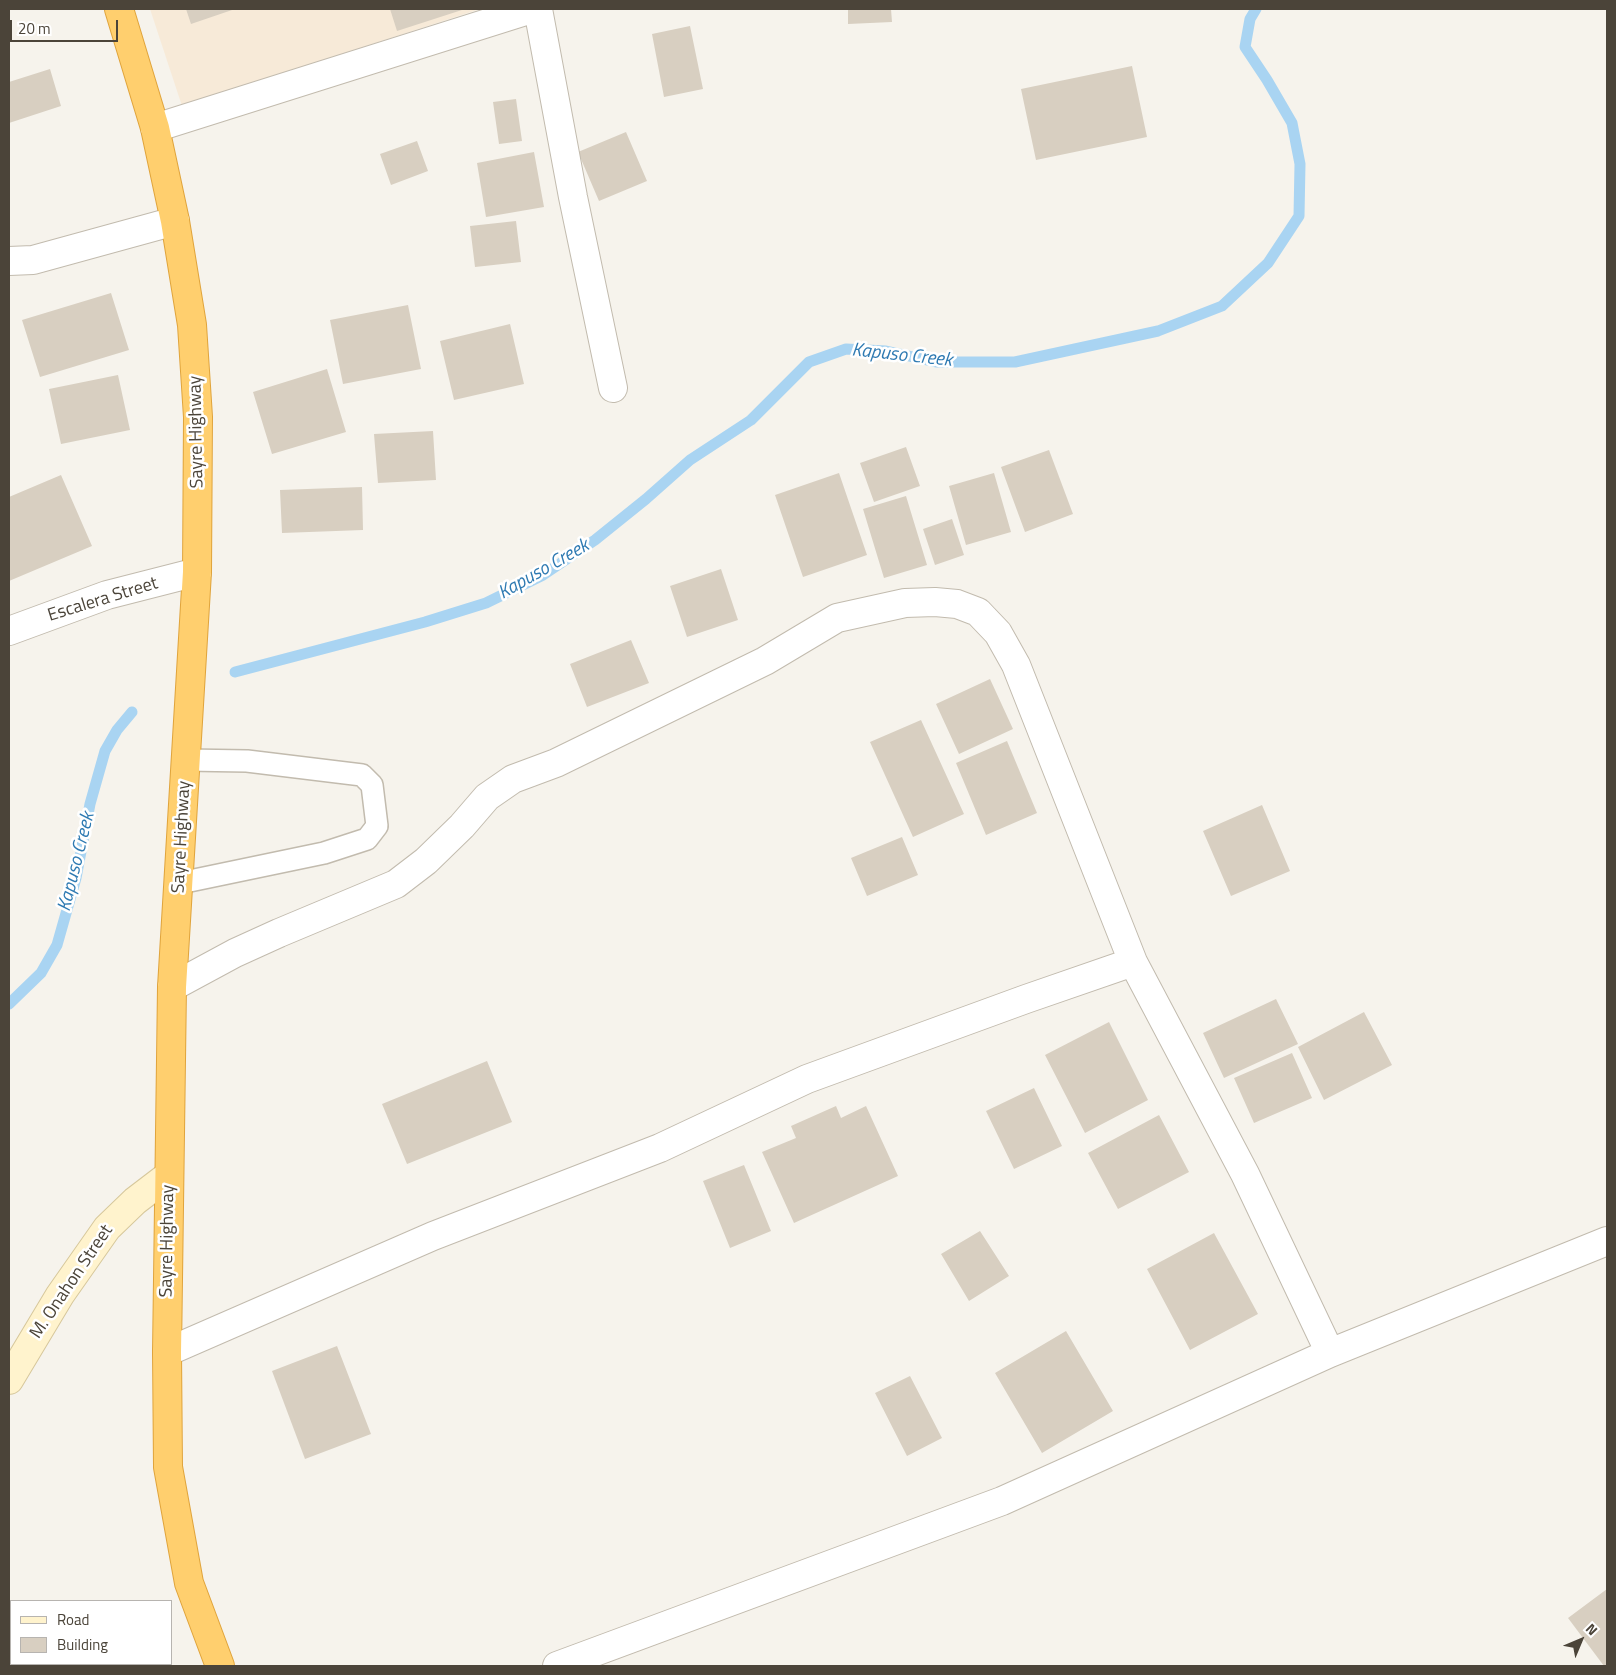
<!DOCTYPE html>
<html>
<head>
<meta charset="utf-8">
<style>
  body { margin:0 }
  #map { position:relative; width:1616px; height:1675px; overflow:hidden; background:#f6f3ec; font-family:"Titillium Web",sans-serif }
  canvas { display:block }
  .frame { position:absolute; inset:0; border:10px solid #4b4439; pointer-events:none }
  .legend { position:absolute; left:10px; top:1600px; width:162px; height:65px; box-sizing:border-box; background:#fff; border:1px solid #b7b4b0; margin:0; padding:6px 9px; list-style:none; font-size:15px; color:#4b4439 }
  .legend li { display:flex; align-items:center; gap:10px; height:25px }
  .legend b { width:25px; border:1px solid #b7b4b0 }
  .north { position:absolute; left:1556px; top:1615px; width:50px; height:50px; -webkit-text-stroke:4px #fff; paint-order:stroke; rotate:45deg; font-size:14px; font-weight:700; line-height:20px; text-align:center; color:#4b4439 }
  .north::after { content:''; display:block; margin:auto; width:18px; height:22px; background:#4b4439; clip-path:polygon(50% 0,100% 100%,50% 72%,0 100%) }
  .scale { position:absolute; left:10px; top:20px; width:108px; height:22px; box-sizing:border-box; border:2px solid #4b4439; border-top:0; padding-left:6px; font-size:15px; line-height:18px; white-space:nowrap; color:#4b4439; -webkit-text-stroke:4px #fff; paint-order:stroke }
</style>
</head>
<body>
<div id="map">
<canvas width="1616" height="1675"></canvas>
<div class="frame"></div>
<ul class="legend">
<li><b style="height:6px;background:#fff3cd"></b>Road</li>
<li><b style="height:14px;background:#d8cfc1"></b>Building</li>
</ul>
<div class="north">N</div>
<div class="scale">20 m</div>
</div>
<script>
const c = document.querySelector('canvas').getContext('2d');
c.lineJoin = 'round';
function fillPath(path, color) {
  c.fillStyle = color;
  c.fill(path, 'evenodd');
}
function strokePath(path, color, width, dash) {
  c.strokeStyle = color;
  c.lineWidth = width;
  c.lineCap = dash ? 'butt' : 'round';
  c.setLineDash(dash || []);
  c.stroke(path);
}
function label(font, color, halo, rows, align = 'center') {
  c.font = font + ' "Titillium Web",sans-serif';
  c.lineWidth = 5;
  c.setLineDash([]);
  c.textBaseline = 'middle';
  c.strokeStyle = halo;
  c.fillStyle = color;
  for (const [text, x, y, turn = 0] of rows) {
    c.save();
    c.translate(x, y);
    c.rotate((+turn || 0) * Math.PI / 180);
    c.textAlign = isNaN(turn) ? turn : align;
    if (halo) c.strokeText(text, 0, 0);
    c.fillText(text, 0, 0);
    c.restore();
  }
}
const commercial = new Path2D(`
  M150 9H480L182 106Z`);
const stream = new Path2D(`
  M235 672 425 622 486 603 543 575 595 540 646 499 690 460 751 420 809 362 846 349 886 351 936 362H1015L1158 331 1222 306 1268 263 1299 216 1300 164 1292 123 1267 80 1245 47 1250 19 1256 9
  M9 1004 41 973 57 945 76 878 90 804 105 751 117 730 132 712`);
const building = new Path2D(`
  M186 9H235L191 24Z
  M390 9H465L397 31Z
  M848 9H891L892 22 848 24Z
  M690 26 703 89 664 97 652 34Z
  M1132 66 1147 137 1036 160 1021 89Z
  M50 69 61 106 9 123V82Z
  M516 99 522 141 499 144 493 102Z
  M626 132 647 181 599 201 578 152Z
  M417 141 428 171 391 185 380 154Z
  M534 152 544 207 486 217 477 163Z
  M516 221 521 262 475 267 470 226Z
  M111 293 129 350 40 377 22 320Z
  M408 305 421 369 343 384 330 320Z
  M510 324 524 384 454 400 440 341Z
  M327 369 346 432 272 454 253 392Z
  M118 375 130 430 61 444 49 389Z
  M433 431 436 480 378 483 374 434Z
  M906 447 920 486 874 502 860 463Z
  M1049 450 1073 514 1025 532 1001 467Z
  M839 473 867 555 803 577 775 495Z
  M994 473 1011 532 966 545 949 486Z
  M61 475 92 546 9 581V497Z
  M362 487 363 530 282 533 280 490Z
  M906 496 927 565 884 578 863 509Z
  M952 519 964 555 935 565 923 529Z
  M721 569 738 620 687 637 670 586Z
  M631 640 649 683 587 707 570 664Z
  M990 679 1013 729 959 754 936 704Z
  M921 720 964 814 913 837 870 742Z
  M1007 741 1037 813 986 835 956 763Z
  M1262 805 1290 871 1231 896 1203 831Z
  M902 837 918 875 867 896 851 858Z
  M1276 999 1298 1044 1224 1078 1203 1033Z
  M1364 1012 1392 1065 1324 1100 1298 1047Z
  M1109 1022 1148 1100 1085 1133 1045 1055Z
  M1292 1053 1312 1098 1254 1123 1234 1078Z
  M487 1061 512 1122 407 1164 382 1104Z
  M1034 1088 1062 1146 1014 1169 986 1111Z
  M836 1106 841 1118 866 1106 898 1176 794 1223 762 1152 796 1138 791 1126Z
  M1159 1115 1189 1172 1118 1209 1088 1153Z
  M744 1165 771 1231 730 1248 703 1181Z
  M980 1231 1009 1276 969 1301 941 1254Z
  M1214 1233 1258 1314 1190 1350 1147 1269Z
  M1066 1331 1113 1411 1042 1453 995 1373Z
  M337 1346 371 1434 305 1459 272 1371Z
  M910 1376 942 1438 907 1456 875 1393Z
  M1607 1589V1666H1604L1568 1618Z
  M58 1664H126L127 1666H59Z`);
const lane = new Path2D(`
  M180 883 324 853 367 839 377 826 372 785 362 775 247 761 186 760`);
const street = new Path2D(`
  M538 9 573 197 613 388
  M155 128 532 9
  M9 261 33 260 175 221
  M9 631 107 595 197 572
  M172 987 235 953 279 933 396 884 426 861 462 826 487 797 513 779 556 763 765 661 837 618 905 603 935 602 957 604 978 612 998 633 1016 665 1133 962 1245 1174 1330 1353
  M167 1352 433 1236 660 1148 807 1079 1026 999 1133 962
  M557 1666 1002 1501 1330 1353 1607 1241`);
const secondary = new Path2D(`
  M9 1380 60 1295 107 1228 135 1201 169 1175`);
const highway = new Path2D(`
  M119 9 155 128 175 221 192 325 198 417 197 572 172 987 167 1352 168 1467 189 1583 220 1666`);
const streetNames = [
  ["Sayre Highway",197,432,-91],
  ["Escalera Street",103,600,-17],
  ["Sayre Highway",182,837,-87],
  ["Sayre Highway",168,1241,-89],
  ["M. Onahon Street",72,1282,-56]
];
const waterNames = [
  ["Kapuso Creek",902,356,6],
  ["Kapuso Creek",544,570,-30],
  ["Kapuso Creek",77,862,-76]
];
fillPath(commercial, '#f7ead8');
strokePath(stream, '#a9d4f2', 11);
fillPath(building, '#d8cfc1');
strokePath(lane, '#c2bbae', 24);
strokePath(street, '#c2bbae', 30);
strokePath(secondary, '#d6c79b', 30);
strokePath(highway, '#e0a43c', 30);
strokePath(lane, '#fff', 21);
strokePath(street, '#fff', 28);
strokePath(secondary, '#fff3cd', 28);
strokePath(highway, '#ffcf6e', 28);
label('18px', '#4b4439', '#fff', streetNames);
label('italic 19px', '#2e7ab2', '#fff', waterNames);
</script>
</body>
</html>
